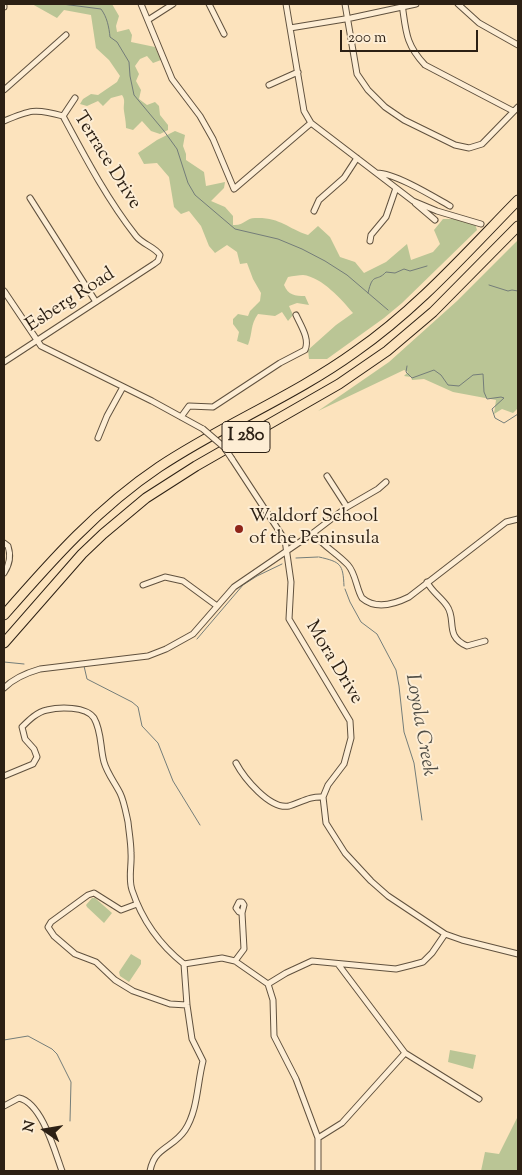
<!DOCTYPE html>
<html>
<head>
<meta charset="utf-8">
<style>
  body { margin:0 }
  #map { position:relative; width:522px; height:1175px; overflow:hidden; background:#fce3bd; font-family:"Sorts Mill Goudy",serif }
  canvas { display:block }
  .frame { position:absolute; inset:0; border:5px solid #2c2014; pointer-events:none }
  .north { position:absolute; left:20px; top:1105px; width:50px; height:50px; -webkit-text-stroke:4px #fdedd4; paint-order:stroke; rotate:283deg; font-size:14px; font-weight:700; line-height:20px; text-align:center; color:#2c2014 }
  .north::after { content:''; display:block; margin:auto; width:18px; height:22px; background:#2c2014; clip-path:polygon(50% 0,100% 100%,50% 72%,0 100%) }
  .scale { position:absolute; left:340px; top:30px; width:138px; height:22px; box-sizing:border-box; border:2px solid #2c2014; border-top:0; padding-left:6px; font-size:15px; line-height:18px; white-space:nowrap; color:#2c2014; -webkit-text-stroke:4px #fdedd4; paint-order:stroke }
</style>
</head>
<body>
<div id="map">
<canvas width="522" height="1175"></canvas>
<div class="frame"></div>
<div class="north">N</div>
<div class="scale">200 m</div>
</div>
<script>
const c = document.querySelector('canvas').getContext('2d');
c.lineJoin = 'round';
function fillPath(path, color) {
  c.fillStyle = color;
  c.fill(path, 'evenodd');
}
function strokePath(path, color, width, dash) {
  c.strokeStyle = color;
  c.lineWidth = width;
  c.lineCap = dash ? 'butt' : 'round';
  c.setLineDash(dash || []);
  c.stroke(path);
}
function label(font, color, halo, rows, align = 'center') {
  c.font = font + ' "Sorts Mill Goudy",serif';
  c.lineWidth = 4;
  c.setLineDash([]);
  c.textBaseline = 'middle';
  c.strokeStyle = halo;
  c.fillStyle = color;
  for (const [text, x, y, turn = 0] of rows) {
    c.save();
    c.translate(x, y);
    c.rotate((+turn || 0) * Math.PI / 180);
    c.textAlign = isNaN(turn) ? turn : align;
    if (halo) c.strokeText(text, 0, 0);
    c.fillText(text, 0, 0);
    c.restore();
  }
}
const green = new Path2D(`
  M32 4H112L119 16 116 26 117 32 129 29 132 35 131 42 155 47 161 60 153 63 147 56 140 59 135 66 139 74 136 81 141 90 139 99 147 105 155 102 159 106 160 115 168 125V130L160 134 151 131 142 121 133 130 126 128C126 122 125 118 124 111 123 104 126 101 122 95L111 98 103 106 98 101 87 106 80 104 83 99 91 94 98 95 117 82 120 76 109 60 96 48 91 15 64 10 57 18Z
  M175 131 185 135 183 146 186 154V160L204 172 206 186 225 182 224 188 211 201 225 207 233 216V225C244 226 246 218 255 218 280 217 287 228 308 235L318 226 330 237 340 257 355 262 364 273 386 262 407 244 411 260 433 252 440 244 434 230 443 219H457L475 224 477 230 402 303 384 318 327 359H309L308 350 336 325 353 313C342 300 322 277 303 275 299 275 293 276 288 277L284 285C288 295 295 296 305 296L309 305 297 303 289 306 293 315 288 321 282 312 275 316 258 314C250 325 253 332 248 345L237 341 239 332 233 324V319L238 314 248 316 250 311 260 301 261 293 253 279 247 263 240 264 237 252 227 245 215 253 209 246 201 226 189 211 181 214 174 207 169 177 157 163 144 164 138 153 157 140Z
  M518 240V408L513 413 502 409 494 414 496 400 453 392 424 379 412 380 411 377 404 376 408 372 404 370 318 411 389 362 457 301Z
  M92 898H95L112 913 104 923 87 907 86 905Z
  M131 954 141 960V964L129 982 120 976 119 972Z
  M450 1050 476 1055 473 1069 448 1062Z
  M518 1116V1171H481L485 1152 499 1154Z`);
const stream = new Path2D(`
  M62 4 101 9C107 17 109 27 110 37L117 42 129 62 130 76 134 95 164 131 177 149 188 183 195 195 235 229 278 239 302 249 325 261 347 275 388 310
  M489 285 508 291 512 290 518 291
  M368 293C373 271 376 283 386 272L395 273 404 269 410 271 427 266
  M407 366 406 372 412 378 434 370 441 375 448 385 459 386 473 375 483 374 484 392 487 399 501 397 504 398 492 409 495 418 504 423 518 414
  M319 557C341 562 343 564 344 586
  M296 558 318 557
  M345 589 350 602 361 622 377 634 396 670 399 686 404 732 414 763 422 820
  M197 639 243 585 257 576 282 564
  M4 662 24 664
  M84 666 87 679 132 702 138 707 142 726 158 743 173 781 200 825
  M4 1040 28 1036 52 1049 57 1054 71 1082 70 1121`);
const minor = new Path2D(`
  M141 4 172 79 200 116 213 139 234 189 311 123
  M209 4 224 34
  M286 4 304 111 311 123 413 201 437 211 481 224
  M345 4 357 74 368 90 385 107 404 120 455 145 469 148 482 144 518 107
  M402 4C406 30 405 44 425 65L513 111
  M458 4 479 23 518 45
  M4 6V7
  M148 20 173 4
  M290 28 351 18 416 4
  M269 85 298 72
  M4 90 66 35
  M63 116 75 98
  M4 121C30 110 35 108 63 116 85 157 107 199 136 236 142 244 155 247 160 255L158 261 154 264 4 362
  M377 173C395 173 434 197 450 206
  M30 198 96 302
  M415 203 435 220
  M314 211 319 200 344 178 357 158
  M370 241 371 235 386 217 396 188
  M4 291 41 346 152 401 203 429
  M181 417 189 406 213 407 280 363 305 350C310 339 301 326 296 315
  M98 438 107 416 123 387
  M232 459 285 540 291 582 289 619 350 721 351 738 344 764 328 785 323 797 326 823 345 853 371 881 388 896 445 934 462 940 518 954
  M327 476 347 507
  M313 533C323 546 337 553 348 565 356 574 356 588 362 598 376 610 395 604 409 597L506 522 518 519
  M4 543 8 546C11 555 10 564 4 573
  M427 582C432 592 441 597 447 606 457 620 444 636 467 646L485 641
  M143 585 165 577 183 581 217 606
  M4 688C14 678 26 673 40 669L148 656 166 649 193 634 234 587 313 533 347 507 378 489 386 482
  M236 763C244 778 270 810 289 806 302 802 310 796 323 797
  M4 776 33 764 37 757 34 749 25 739 22 727C29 720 37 712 47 710 59 707 86 706 94 718 102 732 100 748 104 762 107 773 115 783 120 793 124 801 126 813 128 822 129 832 131 843 131 853 132 865 128 878 132 890 142 920 160 945 184 964L222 958 235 961 268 984 273 1000 274 1036 296 1079 318 1138V1171
  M137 904 121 910 94 893 88 895 51 922 48 927 54 936 75 954 96 962 115 980 133 991 170 1004 187 1005
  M235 961 244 949 242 913 244 905 242 902H239L236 908 239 912 242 913
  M338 964 405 1053 479 1099
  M268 984 286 973 312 961 396 969 412 965 423 962 432 953 445 934
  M4 1106 19 1098C42 1103 55 1152 62 1171
  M318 1138 342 1123 405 1053
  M150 1171C151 1166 154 1158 158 1154 167 1145 177 1142 185 1130 198 1110 197 1084 203 1061L192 1039 187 1005 184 964`);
const motorway = new Path2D(`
  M4 615C52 560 98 508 159 467 222 425 294 396 355 352 417 309 466 253 518 200
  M4 643 82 554 103 534 146 498 196 466 339 384 387 351 433 312 518 226`);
const minorBridge = new Path2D(`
  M203 429 224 447 232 459`);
const markers = [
  [239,529,5,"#8f2418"]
];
const shields = [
  [246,437,48]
];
const shieldNames = [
  ["I 280",246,437]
];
const streetNames = [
  ["Terrace Drive",106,161,58],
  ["Esberg Road",71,301,-33],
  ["Mora Drive",333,663,59]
];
const poiNames = [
  ["Waldorf School",249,518],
  ["of the Peninsula",249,540]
];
const waterNames = [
  ["Loyola Creek",419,725,80]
];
fillPath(green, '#bac595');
strokePath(stream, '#747d79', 1);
strokePath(minor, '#60513e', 7);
strokePath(motorway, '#2c2014', 11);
strokePath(minor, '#fdedd4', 5);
strokePath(motorway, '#fce3bd', 9);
strokePath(minorBridge, '#60513e', 7, []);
strokePath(minorBridge, '#fdedd4', 5);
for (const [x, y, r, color] of markers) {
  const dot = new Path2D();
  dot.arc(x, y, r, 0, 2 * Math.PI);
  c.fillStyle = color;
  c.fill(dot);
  strokePath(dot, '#fdedd4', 2);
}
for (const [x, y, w] of shields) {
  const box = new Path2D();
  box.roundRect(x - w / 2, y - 15.5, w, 31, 4);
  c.fillStyle = '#fdedd4';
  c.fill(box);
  strokePath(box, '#2c2014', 1);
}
label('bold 18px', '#2c2014', null, shieldNames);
label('19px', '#2c2014', '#fdedd4', streetNames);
label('19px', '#2c2014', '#fdedd4', poiNames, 'left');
label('italic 20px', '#504e46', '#fdedd4', waterNames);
</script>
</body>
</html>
